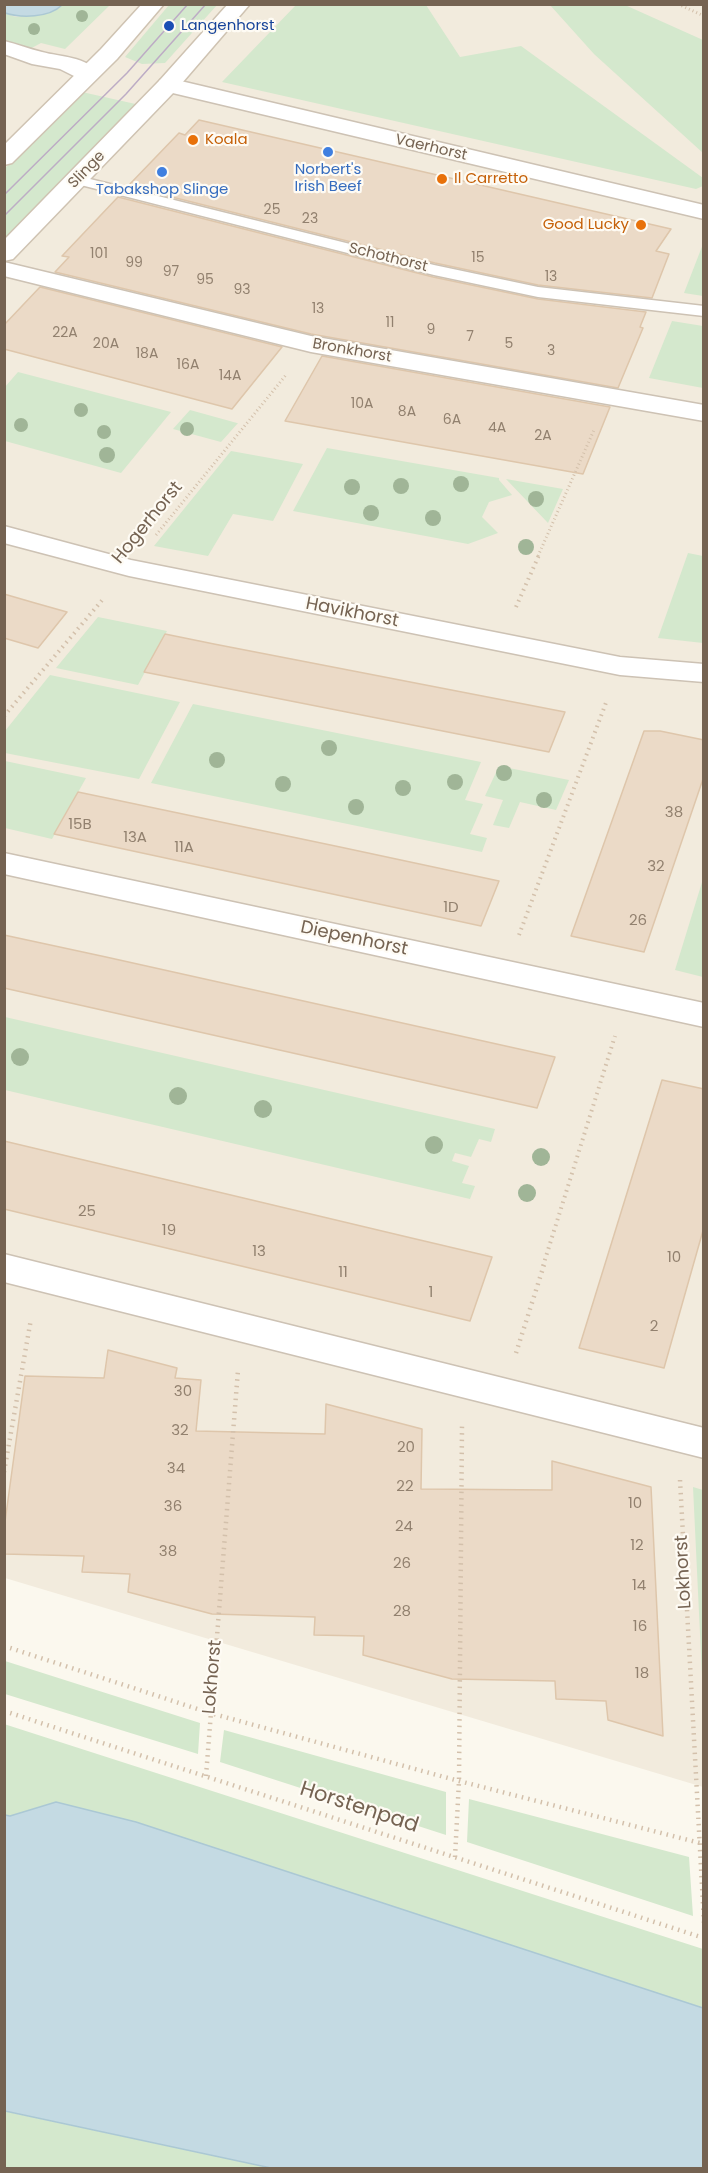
<!DOCTYPE html>
<html>
<head>
<meta charset="utf-8">
<style>
  body { margin:0 }
  #map { position:relative; width:708px; height:2173px; overflow:hidden; background:#fbf8ee; font-family:Poppins,sans-serif }
  canvas { display:block }
  .frame { position:absolute; inset:0; border:6px solid #756352; pointer-events:none }
</style>
</head>
<body>
<div id="map">
<canvas width="708" height="2173"></canvas>
<div class="frame"></div>
</div>
<script>
const c = document.querySelector('canvas').getContext('2d');
c.lineJoin = 'round';
function fillPath(path, color) {
  c.fillStyle = color;
  c.fill(path, 'evenodd');
}
function strokePath(path, color, width, dash) {
  c.strokeStyle = color;
  c.lineWidth = width;
  c.lineCap = dash ? 'butt' : 'round';
  c.setLineDash(dash || []);
  c.stroke(path);
}
function label(font, color, halo, rows, align = 'center') {
  c.font = font + ' Poppins,sans-serif';
  c.lineWidth = 4.5;
  c.setLineDash([]);
  c.textBaseline = 'middle';
  c.strokeStyle = halo;
  c.fillStyle = color;
  for (const [text, x, y, turn = 0] of rows) {
    c.save();
    c.translate(x, y);
    c.rotate((+turn || 0) * Math.PI / 180);
    c.textAlign = isNaN(turn) ? turn : align;
    if (halo) c.strokeText(text, 0, 0);
    c.fillText(text, 0, 0);
    c.restore();
  }
}
const residential = new Path2D(`
  M4 5H703V1787L5 1578Z`);
const green = new Path2D(`
  M62 5H110L65 49 41 43 28 50 5 42 4 13 16 17 58 9Z
  M169 5H217L165 63 142 64 125 57Z
  M296 5H426L460 57 521 46 703 178V186L696 189 222 82Z
  M550 5H625L703 40V153L594 54Z
  M82 92 140 105 5 243V168Z
  M703 244V296L684 293Z
  M672 321 703 326V388L649 378Z
  M18 372 171 412 121 473 5 441V387Z
  M190 410 237 423H238L221 442 173 429Z
  M327 448 499 478V480L512 495 489 502 482 517 498 533 468 544 293 511Z
  M231 451 303 464 273 521 233 514 208 556 154 546Z
  M506 479 563 489 548 523Z
  M688 553 703 556V643L658 638Z
  M98 617 167 631 138 685 56 668Z
  M50 675 180 702 139 779 5 753V731Z
  M193 704 481 762 465 800 483 804 470 834 487 838 482 852 151 783Z
  M5 761 86 778 52 839 5 828Z
  M499 766 569 780 556 810 520 802 509 828 493 825 503 800 485 796Z
  M703 879V977L675 970Z
  M5 1017 495 1129 491 1142 479 1139 471 1157 455 1153 452 1161 469 1166 462 1183 475 1186 470 1199 5 1090Z
  M693 1487 703 1490V1697Z
  M5 1661 200 1723 198 1754 5 1694Z
  M4 1724 703 1949V2008L136 1822 5 1815Z
  M224 1730 446 1792V1835L220 1762Z
  M469 1799 689 1857 693 1916 467 1842Z
  M4 2111 271 2168H5Z`);
const water = new Path2D(`
  M5 4H62V5C49 18 21 18 5 13Z
  M56 1802 136 1822 703 2008V2168H271L5 2111V1815L10 1816Z`);
const building = new Path2D(`
  M199 120 671 229 656 251 669 254 652 298 538 285 435 263 128 186 179 133 185 135Z
  M118 197 433 277 538 299 646 312 640 327 643 328 618 388 311 334 55 272 69 257 62 256Z
  M40 287 282 347 232 409 4 349V325Z
  M322 356 610 407 583 474 285 421Z
  M4 594 35 603 67 612 38 648 4 638Z
  M165 634 214 644 565 712 549 752 144 672Z
  M644 731H660L704 740V776L644 952 571 936Z
  M78 792 340 847 499 881 481 926 54 834Z
  M4 935 106 957 555 1057 537 1108 4 988Z
  M662 1080 704 1089V1227L664 1368 579 1348Z
  M4 1141 403 1236 492 1257 470 1321 4 1209Z
  M108 1350 177 1368 175 1378 201 1380 196 1431 325 1434 326 1404 422 1429 421 1489 552 1490V1461L651 1487 663 1736 608 1720 606 1701 556 1699 555 1681 452 1679 363 1655 364 1636 314 1635 315 1617 212 1614 128 1592 130 1574 82 1572 84 1556 4 1554V1529L25 1376 104 1378Z`);
const pathFar2 = new Path2D(`
  M678 4 704 16
  M156 535 286 375
  M538 556 594 430`);
const pathFar1 = new Path2D(`
  M516 607 539 555
  M4 716 104 598
  M519 935 607 700
  M543 1266 615 1036`);
const path = new Path2D(`
  M516 1353 544 1265
  M4 1472 31 1319
  M680 1480 704 1923
  M4 1646 210 1713 459 1781 704 1844
  M4 1711 704 1938
  M206 1776 238 1370
  M455 1857 459 1781 462 1426`);
const lane = new Path2D(`
  M78 176 434 265 538 287 704 306V316L538 297 434 275 73 183 71 180 73 177Z`);
const street = new Path2D(`
  M4 41C17 44 29 49 42 52 60 57 87 56 99 74L96 79 88 81 80 79 60 69 32 64 4 54Z
  M168 78 704 205V219L160 90 157 85 160 80Z
  M4 262 311 336 704 405V421L311 352 4 276Z
  M4 526 131 560 620 657 704 664V682L620 675 129 576 4 543Z
  M4 853 704 1003V1027L4 874Z
  M4 1254 704 1428V1458L4 1282Z`);
const secondary = new Path2D(`
  M142 4H164L117 59 12 163 4 165V145L101 49Z
  M228 4H250L176 90 13 259 4 261V240L160 80Z`);
const tram = new Path2D(`
  M4 195 127 73 188 4
  M4 216 126 94 206 4`);
const trees = [
  [82,16,6],
  [34,29,6],
  [81,410,7],
  [21,425,7],
  [187,429,7],
  [104,432,7],
  [107,455,8],
  [461,484,8],
  [401,486,8],
  [352,487,8],
  [536,499,8],
  [371,513,8],
  [433,518,8],
  [526,547,8],
  [329,748,8],
  [217,760,8],
  [504,773,8],
  [455,782,8],
  [283,784,8],
  [403,788,8],
  [544,800,8],
  [356,807,8],
  [20,1057,9],
  [178,1096,9],
  [263,1109,9],
  [434,1145,9],
  [541,1157,9],
  [527,1193,9]
];
const markers = [
  [169,26,6,"#1a4fb4"],
  [193,140,6,"#e8710a"],
  [328,152,6,"#3f7fe0"],
  [162,172,6,"#3f7fe0"],
  [442,179,6,"#e8710a"],
  [641,225,6,"#e8710a"]
];
const farNumbernames = [
  ["25",272,210],
  ["23",310,219],
  ["101",99,254],
  ["15",478,258],
  ["99",134,263],
  ["97",171,272],
  ["13",551,277],
  ["95",205,280],
  ["93",242,290],
  ["13",318,309],
  ["11",390,323],
  ["9",431,330],
  ["22A",65,333],
  ["7",470,337],
  ["20A",106,344],
  ["5",509,344],
  ["3",551,351],
  ["18A",147,354],
  ["16A",188,365],
  ["14A",230,376],
  ["10A",362,404],
  ["8A",407,412],
  ["6A",452,420],
  ["4A",497,428],
  ["2A",543,436]
];
const farTransitnames = [
  ["Langenhorst",181,26]
];
const farFoodnames = [
  ["Koala",205,140],
  ["Il Carretto",454,179],
  ["Good Lucky",629,225,"right"]
];
const farStreetnames = [
  ["Vaerhorst",431,148,13],
  ["Slinge",87,170,-46],
  ["Schothorst",388,258,14],
  ["Bronkhorst",352,351,10]
];
const farShopnames = [
  ["Norbert's",328,170],
  ["Irish Beef",328,187],
  ["Tabakshop Slinge",162,190]
];
const numberNames = [
  ["38",674,813],
  ["15B",80,825],
  ["13A",135,838],
  ["11A",184,848],
  ["32",656,867],
  ["1D",451,908],
  ["26",638,921],
  ["25",87,1212],
  ["19",169,1231],
  ["13",259,1252],
  ["10",674,1258],
  ["11",343,1273],
  ["1",431,1293],
  ["2",654,1327],
  ["30",183,1392],
  ["32",180,1431],
  ["20",406,1448],
  ["34",176,1469],
  ["22",405,1487],
  ["10",635,1504],
  ["36",173,1507],
  ["24",404,1527],
  ["12",637,1546],
  ["38",168,1552],
  ["26",402,1564],
  ["14",639,1586],
  ["28",402,1612],
  ["16",640,1627],
  ["18",642,1674]
];
const streetNames = [
  ["Hogerhorst",148,523,-51],
  ["Havikhorst",352,613,11],
  ["Diepenhorst",354,939,12],
  ["Lokhorst",684,1572,-93],
  ["Lokhorst",213,1677,-85]
];
const nearStreetnames = [
  ["Horstenpad",359,1808,18]
];
fillPath(residential, '#f2ebdd');
fillPath(green, '#d4e8cd');
fillPath(water, '#c4dae3');
strokePath(water, '#abc8d4', 1.5);
fillPath(building, '#ebdac7');
strokePath(building, '#dec6ab', 1.5);
strokePath(lane, '#cdc2b4', 3);
strokePath(street, '#cdc2b4', 3);
strokePath(secondary, '#cfc3b2', 3);
strokePath(pathFar2, '#d3c0ab', 3, [1, 3]);
strokePath(pathFar1, '#d3c0ab', 4, [1.5, 4.5]);
strokePath(path, '#d3c0ab', 4.5, [1.5, 5]);
fillPath(lane, '#fff');
fillPath(street, '#fff');
fillPath(secondary, '#fff');
strokePath(tram, '#bdacc5', 1.5);
c.fillStyle = '#a0b597';
for (const [x, y, r] of trees) {
  c.beginPath();
  c.arc(x, y, r, 0, 2 * Math.PI);
  c.fill();
}
for (const [x, y, r, color] of markers) {
  const dot = new Path2D();
  dot.arc(x, y, r, 0, 2 * Math.PI);
  c.fillStyle = color;
  c.fill(dot);
  strokePath(dot, '#fefbf4', 2);
}
label('14px', '#92816f', null, farNumbernames);
label('15px', '#164399', '#fefbf4', farTransitnames, 'left');
label('15px', '#c56008', '#fefbf4', farFoodnames, 'left');
label('15px', '#756352', '#fefbf4', farStreetnames);
label('15px', '#366cbe', '#fefbf4', farShopnames);
label('15px', '#92816f', null, numberNames);
label('18px', '#756352', '#fefbf4', streetNames);
label('21px', '#756352', '#fefbf4', nearStreetnames);
</script>
</body>
</html>
